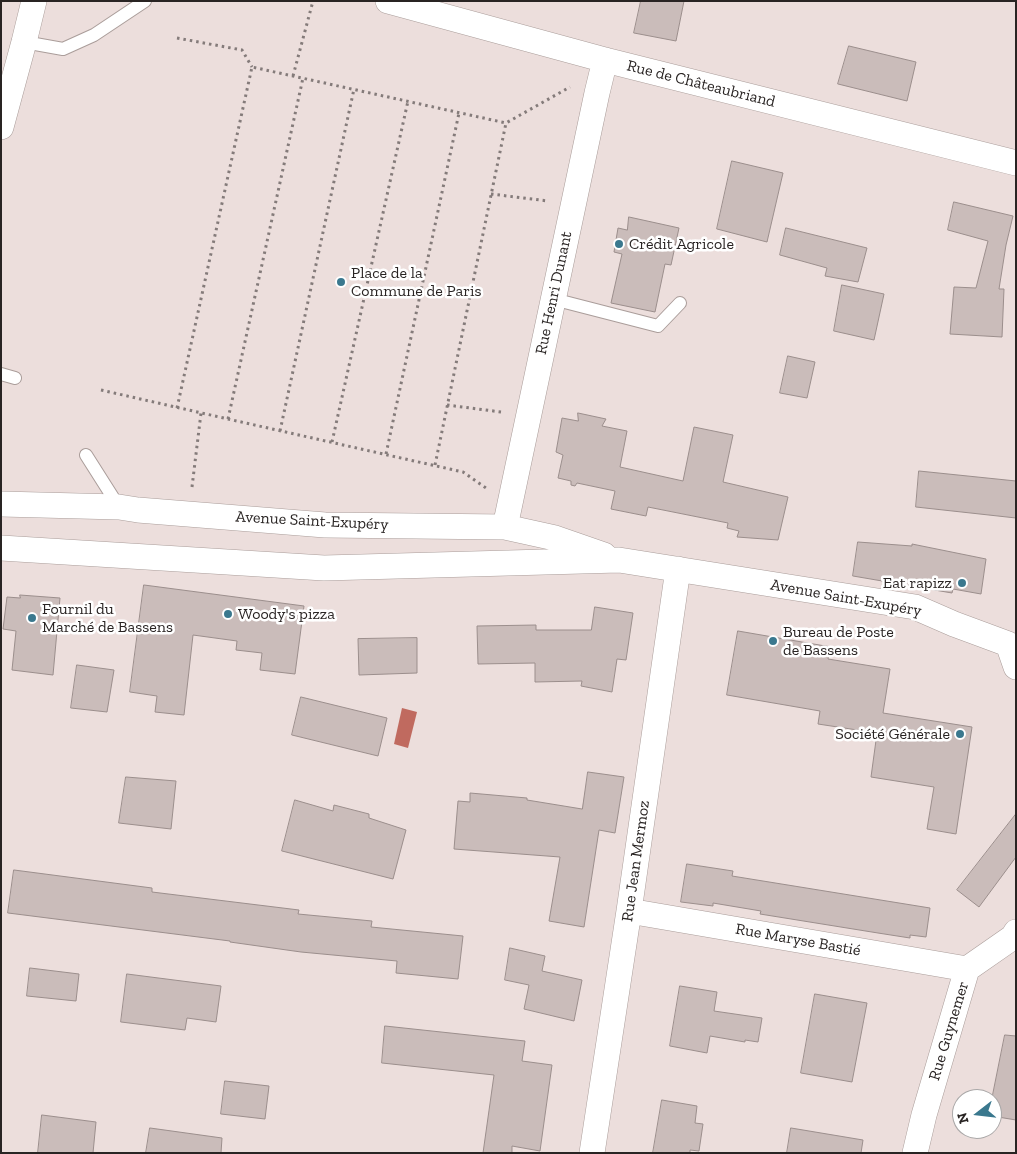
<!DOCTYPE html>
<html>
<head>
<meta charset="utf-8">
<style>
  body { margin:0 }
  #map { position:relative; width:1017px; height:1154px; overflow:hidden; background:#ecdedc; font-family:"Zilla Slab",serif }
  canvas { display:block }
  .frame { position:absolute; inset:0; border:2px solid #292423; pointer-events:none }
  .north { position:absolute; left:952px; top:1089px; width:50px; height:50px; box-sizing:border-box; background:#fff; border:1px solid #a9a7a7; border-radius:50%; rotate:254deg; font-size:14px; font-weight:700; line-height:20px; text-align:center; color:#292423 }
  .north::after { content:''; display:block; margin:auto; width:18px; height:22px; background:#3a788e; clip-path:polygon(50% 0,100% 100%,50% 72%,0 100%) }
</style>
</head>
<body>
<div id="map">
<canvas width="1017" height="1154"></canvas>
<div class="frame"></div>
<div class="north">N</div>
</div>
<script>
const c = document.querySelector('canvas').getContext('2d');
c.lineJoin = 'round';
function fillPath(path, color) {
  c.fillStyle = color;
  c.fill(path, 'evenodd');
}
function strokePath(path, color, width, dash) {
  c.strokeStyle = color;
  c.lineWidth = width;
  c.lineCap = dash ? 'butt' : 'round';
  c.setLineDash(dash || []);
  c.stroke(path);
}
function label(font, color, halo, rows, align = 'center') {
  c.font = font + ' "Zilla Slab",serif';
  c.lineWidth = 5;
  c.setLineDash([]);
  c.textBaseline = 'middle';
  c.strokeStyle = halo;
  c.fillStyle = color;
  for (const [text, x, y, turn = 0] of rows) {
    c.save();
    c.translate(x, y);
    c.rotate((+turn || 0) * Math.PI / 180);
    c.textAlign = isNaN(turn) ? turn : align;
    if (halo) c.strokeText(text, 0, 0);
    c.fillText(text, 0, 0);
    c.restore();
  }
}
const water = new Path2D(`
  M402 708 417 712 408 748 394 744Z`);
const building = new Path2D(`
  M641 1H684L676 41 634 33Z
  M849 46 916 62 907 101 838 84Z
  M732 161 783 173 767 242 717 229Z
  M954 202 1013 216 1006 245 999 289H1004L1002 337 950 334 954 287 976 288 988 241 948 230Z
  M629 217 679 228 671 265 665 264 655 312 611 303 622 254 614 252 618 228 627 230Z
  M786 228 867 248 858 282 825 276 827 268 780 255Z
  M842 285 884 294 874 340 834 331Z
  M788 356 815 362 807 398 780 393Z
  M578 413 606 419 602 426 627 431 620 467 683 481 694 427 733 435 723 482 788 497 778 540 737 537 739 531 727 528 728 523 648 507 646 516 611 509 615 491 577 483 575 486 571 485V481L558 478 563 455 556 452 562 418 578 421Z
  M919 471 1016 481V518L916 507Z
  M858 542 912 546V544L986 559 981 594 953 589 952 593 853 576Z
  M144 585 304 606 295 674 260 670 262 653 236 650 237 641 193 635 184 715 155 712 157 696 130 692Z
  M20 595 60 598 53 675 12 670 16 631 3 629 7 597 20 598Z
  M595 607 633 613 626 660 617 659 612 692 581 686 582 681 535 682V663L478 664 477 626 536 625V630H591Z
  M738 631 831 647 828 659 890 669 883 713 972 727 956 834 927 829 934 787 871 777 877 733 818 724 820 711 727 695Z
  M417 638V673L359 675 358 639Z
  M77 665 114 670 107 712 71 708Z
  M301 697 387 718 378 756 292 735Z
  M588 772 624 777 615 833 599 830 584 927 549 921 560 857 454 849 458 801 470 802V793L527 798V800L582 809Z
  M126 777 176 781 171 829 119 823Z
  M295 800 333 811 334 805 369 814V818L406 830 393 879 282 851Z
  M1016 814V857L979 907 957 890Z
  M687 864 733 871 732 876 930 908 926 937 910 935V938L878 933 760 914 761 911 713 903V906L681 902Z
  M14 870 152 888V892L299 910 298 914 372 921 371 927 463 936 458 979 396 973 397 961 301 952 230 942V941L8 913Z
  M510 948 545 956 542 971 582 980 574 1021 524 1009 529 985 505 980Z
  M30 968 79 974 76 1001 27 996Z
  M127 974 221 986 216 1022 187 1018 185 1030 121 1022Z
  M680 986 717 992 714 1011 762 1018 758 1042 745 1040V1042L710 1036 707 1053 670 1046Z
  M815 994 867 1003 852 1082 801 1073Z
  M385 1026 525 1041 522 1061 552 1065 540 1151 512 1146V1153H483L494 1075 382 1063Z
  M1005 1035 1016 1036V1120L992 1116V1098Z
  M225 1081 269 1086 265 1119 221 1114Z
  M662 1100 697 1106 695 1123 703 1124 699 1151 690 1150V1153H653Z
  M42 1115 96 1122 93 1153H38Z
  M150 1128 222 1138 221 1153H146Z
  M791 1128 863 1140 861 1153H787Z`);
const path = new Path2D(`
  M177 38 242 50 252 67
  M293 76 313 1
  M491 194 548 201
  M101 390 228 419 463 472 486 488
  M447 405 501 412
  M177 408 252 67 506 123 570 87
  M228 419 303 78
  M280 431 354 89
  M332 442 408 101
  M386 454 459 113
  M435 465 506 123
  M192 487 201 413`);
const lane = new Path2D(`
  M24 42 63 49 94 35 145 1
  M553 299 658 326 680 303
  M1 374 15 378
  M86 455 119 507`);
const street = new Path2D(`
  M388 1 605 60 1016 163
  M1 127 24 42 34 1
  M1 504 119 507 138 510 325 525 505 527 555 538 604 555
  M505 527 597 93 605 60
  M1 548 324 568 619 560 915 607 954 624 1008 644
  M1008 644 1016 667
  M629 911 967 969
  M592 1153 629 911 678 569
  M915 1153 924 1115 967 969 1013 937 1016 932`);
const markers = [
  [619,244,5,"#3a788e"],
  [341,282,5,"#3a788e"],
  [962,583,5,"#3a788e"],
  [228,614,5,"#3a788e"],
  [32,618,5,"#3a788e"],
  [773,641,5,"#3a788e"],
  [960,734,5,"#3a788e"]
];
const streetNames = [
  ["Rue de Châteaubriand",701,84,14],
  ["Rue Henri Dunant",554,293,-78],
  ["Avenue Saint-Exupéry",312,521,3],
  ["Avenue Saint-Exupéry",846,598,10],
  ["Rue Jean Mermoz",636,861,-82],
  ["Rue Maryse Bastié",798,940,10],
  ["Rue Guynemer",949,1031,-73]
];
const poiNames = [
  ["Crédit Agricole",629,244],
  ["Place de la",351,273],
  ["Commune de Paris",351,291],
  ["Eat rapizz",952,583,"right"],
  ["Fournil du",42,609],
  ["Marché de Bassens",42,627],
  ["Woody's pizza",238,614],
  ["Bureau de Poste",783,632],
  ["de Bassens",783,650],
  ["Société Générale",950,734,"right"]
];
fillPath(water, '#c06a5f');
fillPath(building, '#cabcba');
strokePath(building, '#9b8e8c', 1);
strokePath(lane, '#aa9d9a', 14);
strokePath(street, '#aa9d9a', 26);
strokePath(path, '#847b7a', 3, [2.5, 4]);
strokePath(lane, '#fff', 12);
strokePath(street, '#fff', 25);
for (const [x, y, r, color] of markers) {
  const dot = new Path2D();
  dot.arc(x, y, r, 0, 2 * Math.PI);
  c.fillStyle = color;
  c.fill(dot);
  strokePath(dot, '#fff', 2);
}
label('16px', '#292423', '#fff', streetNames);
label('16px', '#292423', '#fff', poiNames, 'left');
</script>
</body>
</html>
